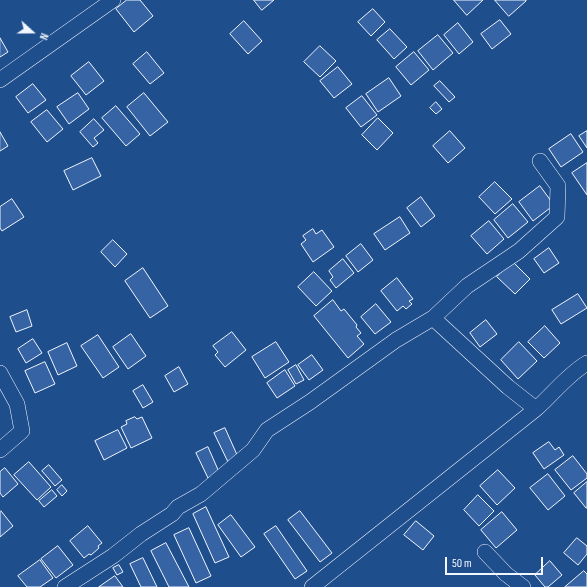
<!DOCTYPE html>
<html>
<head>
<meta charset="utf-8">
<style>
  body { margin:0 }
  #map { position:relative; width:587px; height:587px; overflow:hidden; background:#1f4e8c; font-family:"Sofia Sans Condensed",sans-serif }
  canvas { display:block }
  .north { position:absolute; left:12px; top:12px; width:40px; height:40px; -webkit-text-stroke:3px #1f4e8c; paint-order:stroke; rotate:111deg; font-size:11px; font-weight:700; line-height:16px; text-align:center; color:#f2f6ff }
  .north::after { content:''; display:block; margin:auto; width:14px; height:18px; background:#f2f6ff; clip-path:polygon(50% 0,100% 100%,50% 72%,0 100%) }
  .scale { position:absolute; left:445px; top:557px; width:98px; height:18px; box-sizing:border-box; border:2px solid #f2f6ff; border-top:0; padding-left:5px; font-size:12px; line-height:14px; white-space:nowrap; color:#f2f6ff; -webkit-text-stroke:3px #1f4e8c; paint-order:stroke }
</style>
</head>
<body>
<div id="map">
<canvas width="587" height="587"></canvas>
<div class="north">N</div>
<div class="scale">50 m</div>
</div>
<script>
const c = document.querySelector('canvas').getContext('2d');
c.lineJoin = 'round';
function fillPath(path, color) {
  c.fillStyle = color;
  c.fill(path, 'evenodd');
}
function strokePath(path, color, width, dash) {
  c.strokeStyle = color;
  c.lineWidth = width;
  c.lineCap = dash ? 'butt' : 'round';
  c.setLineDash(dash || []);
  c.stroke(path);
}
const building = new Path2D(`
  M127 0H140L153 16 134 32 116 9Z
  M254 0H274L262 10Z
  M454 0H483L467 15Z
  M495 0H526V1L509 16Z
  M373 9 385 22 371 36 358 22Z
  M500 20 511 34 492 49 481 34Z
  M244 21 262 41 248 54 230 34Z
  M458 23 473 42 459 54 444 35Z
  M390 29 407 47 394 59 377 40Z
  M438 35 453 53 433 70 418 51Z
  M0 38 8 52 0 57Z
  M320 46 336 61 320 77 304 62Z
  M147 52 164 73 150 84 133 64Z
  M414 52 429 70 411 85 396 67Z
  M89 62 104 81 86 95 71 76Z
  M338 67 352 84 334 98 320 81Z
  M389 78 401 96 378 112 366 94Z
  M440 81 455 97 449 102 434 86Z
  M33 84 46 100 28 113 16 97Z
  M78 93 89 109 69 124 57 107Z
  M144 93 168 122 150 136 127 107Z
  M362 96 377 115 361 127 346 108Z
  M436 102 442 109 436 114 430 108Z
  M116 106 140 134 126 146 102 118Z
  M47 110 63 129 47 142 31 122Z
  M378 118 393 133 377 150 362 135Z
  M94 119 104 130 94 138 98 143 93 147 80 132Z
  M450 131 465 148 448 163 433 146Z
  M587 131V148L579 136Z
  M0 132 8 146 0 151Z
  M571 134 583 152 561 167 549 149Z
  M92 158 101 176 73 190 64 171Z
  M587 163V195L572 173Z
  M495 182 512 199 495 214 479 197Z
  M540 186 554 205 533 221 519 202Z
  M421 197 435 216 421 227 407 208Z
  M12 199 24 217 2 231 0 228V207Z
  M513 204 528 222 508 238 494 220Z
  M400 217 410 233 385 250 374 234Z
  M489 221 504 239 487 254 471 236Z
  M313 229 316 234 322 230 334 247 313 262 301 244 306 240 303 236Z
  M113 240 127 254 115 267 101 252Z
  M361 244 373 260 358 272 346 256Z
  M549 248 559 263 544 273 534 259Z
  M343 259 354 273 336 288 330 280 333 277 329 271Z
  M512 261 530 279 515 294 497 277Z
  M143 268 168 306 150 318 125 281Z
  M314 272 332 291 316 306 298 287Z
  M397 278 413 299 409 301 412 304 406 309 403 306 397 311 381 291Z
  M578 294 587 308 561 324 552 310Z
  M333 300 341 311 344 309 357 325 356 327 361 333 357 336 364 344 348 358 314 316Z
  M376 304 391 322 375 334 361 317Z
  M27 310 32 326 16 332 10 317Z
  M486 320 497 334 480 347 470 333Z
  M545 326 560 343 544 358 528 342Z
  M232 332 246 350 225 367 215 355 218 352 213 346Z
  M131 334 146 356 128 369 113 347Z
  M98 335 119 367 103 378 81 346Z
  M33 339 42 353 26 363 18 349Z
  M276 342 289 362 265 378 252 357Z
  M519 342 537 361 518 379 501 360Z
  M67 343 77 366 58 375 48 352Z
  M312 355 323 370 309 380 298 365Z
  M45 362 55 384 35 393 25 371Z
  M296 365 304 380 296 384 288 370Z
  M179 367 188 384 174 392 165 376Z
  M285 370 295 386 277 398 267 383Z
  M143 385 153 402 143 408 133 391Z
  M135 417 137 419 142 417 152 438 131 448 121 427 127 424 126 421Z
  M225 428 238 457 228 462 214 433Z
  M118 430 127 448 104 460 95 441Z
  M549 442 555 450 559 447 564 455 544 469 533 453Z
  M208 447 219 472 208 478 196 453Z
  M573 456 587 474V478L571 490 555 470Z
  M29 462 51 487 37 500 14 475Z
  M49 465 62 480 55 486 42 471Z
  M5 468 18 484 3 497 0 493V472Z
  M498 470 515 488 497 505 480 486Z
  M548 474 565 496 548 510 530 488Z
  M587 482V508H586L574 493Z
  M62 485 67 491 62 496 57 490Z
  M52 490 57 496 44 507 39 501Z
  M478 495 494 511 479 526 464 510Z
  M206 507 229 557 215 563 193 514Z
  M1 511 13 526 0 537V512Z
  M300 511 332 553 320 562 288 520Z
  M502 512 517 530 496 548 481 530Z
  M231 515 255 547 241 557 218 525Z
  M416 521 434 536 423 550 404 535Z
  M88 526 102 543 98 546 99 548 91 555 89 554 84 558 70 541Z
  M276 526 307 571 295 579 264 534Z
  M189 528 211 576 196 583 174 535Z
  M577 538 587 546V554L578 565 564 553Z
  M166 543 189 587H169L151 551Z
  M58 546 73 565 56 578 41 559Z
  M143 558 157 587H141L130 564Z
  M40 560 53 578 40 587H27L18 576Z
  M550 561 562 575 548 587H545L535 575Z
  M119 565 123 572 117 575 113 568Z
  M584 571 587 574V587H565Z
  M115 576 123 587H99Z`);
const minor = new Path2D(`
  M0 80 113 0
  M433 318 508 387 536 409C553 394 567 375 587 363
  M0 373 17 404 22 431 0 450
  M485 552 506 574 523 587
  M65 587 113 556 141 534 172 514 178 507 201 494 253 450 267 430 310 402 396 340 433 318 467 286 519 251 557 217 558 186 540 161
  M312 587 536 409`);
fillPath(building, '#3563a3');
strokePath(building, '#f2f6ff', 1);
strokePath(minor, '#f2f6ff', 16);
strokePath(minor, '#1f4e8c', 15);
</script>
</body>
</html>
